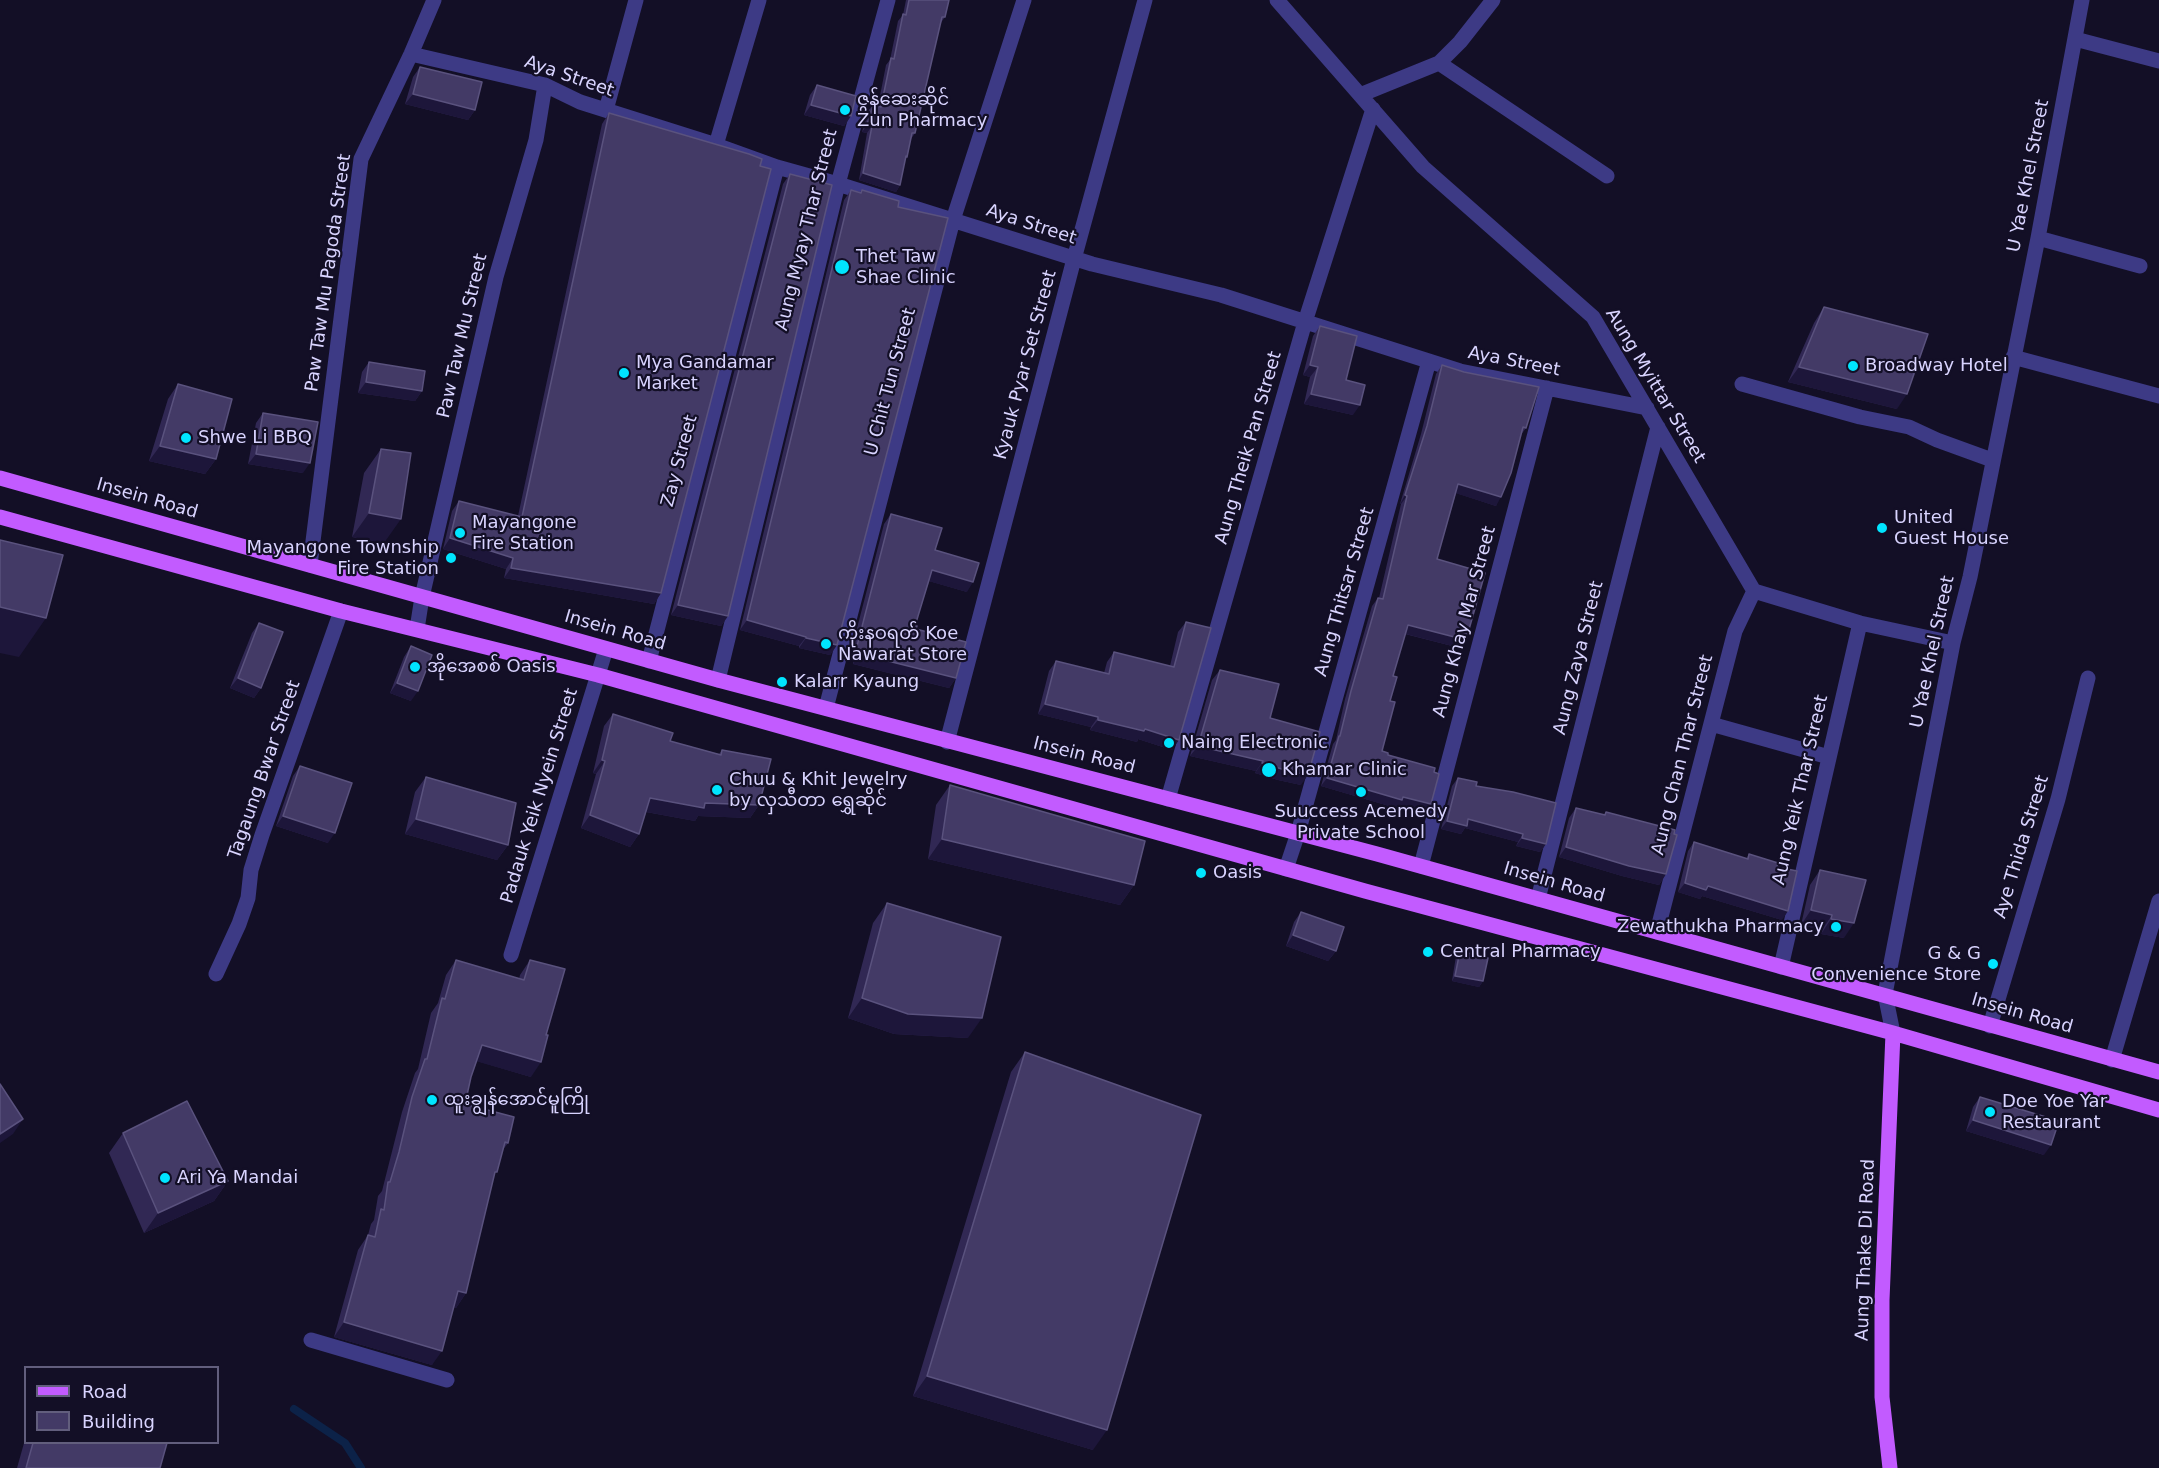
<!DOCTYPE html>
<html>
<head>
<meta charset="utf-8">
<style>
  body { margin:0 }
  #map { position:relative; width:2159px; height:1468px; overflow:hidden; background:#130f26; font-family:"DejaVu Sans",sans-serif }
  canvas { display:block }
  .legend { position:absolute; left:24px; top:1366px; width:195px; height:78px; box-sizing:border-box; background:#130f26; border:2px solid #625e7d; margin:0; padding:8px 10px; list-style:none; font-size:18px; color:#d9d4ff }
  .legend li { display:flex; align-items:center; gap:12px; height:30px }
  .legend b { width:30px; border:2px solid #625e7d }
</style>
</head>
<body>
<div id="map">
<canvas width="2159" height="1468"></canvas>
<ul class="legend">
<li><b style="height:8px;background:#c25bff"></b>Road</li>
<li><b style="height:16px;background:#433a66"></b>Building</li>
</ul>
</div>
<script>
const c = document.querySelector('canvas').getContext('2d');
c.lineJoin = 'round';
function strokePath(path, color, width, dash) {
  c.strokeStyle = color;
  c.lineWidth = width;
  c.lineCap = dash ? 'butt' : 'round';
  c.setLineDash(dash || []);
  c.stroke(path);
}
function fillPath(path, color) {
  c.fillStyle = color;
  c.fill(path, 'evenodd');
}
function label(font, color, halo, rows, align = 'center') {
  c.font = font + ' "DejaVu Sans","Noto Sans Myanmar",sans-serif';
  c.lineWidth = 4.5;
  c.setLineDash([]);
  c.textBaseline = 'middle';
  c.strokeStyle = halo;
  c.fillStyle = color;
  for (const [text, x, y, turn = 0] of rows) {
    c.save();
    c.translate(x, y);
    c.rotate((+turn || 0) * Math.PI / 180);
    c.textAlign = isNaN(turn) ? turn : align;
    if (halo) c.strokeText(text, 0, 0);
    c.fillText(text, 0, 0);
    c.restore();
  }
}
const stream = new Path2D(`
  M294 1409 345 1443 361 1468`);
const minor = new Path2D(`
  M1277 0 1423 167 1593 317 1754 591 1860 623 1953 643
  M2075 39 2159 61
  M411 54 545 85 580 102 716 145 777 167 838 184 1092 264 1221 295 1460 371 1647 408
  M1439 63 1607 176
  M1360 95 1439 63 1460 42 1493 0
  M606 110 636 0
  M716 145 759 0
  M2038 238 2140 266
  M2013 357 2159 396
  M1742 384 1860 417 1909 427 1937 440 1992 460
  M310 565 361 159 411 54 434 0
  M417 629 422 597 496 277 536 140 545 85
  M649 661 777 167
  M718 680 838 184 888 0
  M826 708 953 220 1024 0
  M1711 724 1829 757
  M947 742 1074 259 1145 0
  M1168 799 1305 322 1373 109
  M1421 866 1547 388
  M1286 869 1298 833 1429 361
  M1538 899 1658 427
  M1657 932 1735 631 1754 591
  M511 955 606 649
  M1781 967 1860 623
  M216 974 239 924 248 898 251 870 262 835 341 611
  M1990 1026 2058 799 2088 678
  M1893 1033 1885 994 1953 643 1970 577 2038 238 2082 0
  M2112 1060 2159 901
  M311 1340 447 1380`);
const major = new Path2D(`
  M0 478 718 680 1377 854 2159 1072
  M0 517 341 611 598 675 1365 891 1893 1033 2159 1110
  M1890 1468 1882 1397V1300L1893 1033`);
const wall = new Path2D(`
  M906 0H949L945 17 940 24 915 133 911 139 907 157 905 160 900 185 896 192 859 180 867 133 862 132 868 111 873 105 878 106 886 65 890 60 898 21 903 15Z
  M420 67 475 110 468 120 405 104 413 77Z
  M817 85 851 116 844 126 804 115 810 95Z
  M609 113 661 593 654 604 504 578 506 569 443 549 452 511 459 501 518 516 602 124Z
  M790 174 728 616 721 626 671 615 783 184Z
  M851 190 860 192 862 190 837 645 830 655 799 648V646L740 630 844 200Z
  M1824 307 1897 409 1788 382 1814 323Z
  M1320 326 1346 380 1353 415 1304 404 1310 377 1303 375 1313 336Z
  M369 362 422 391 415 401 358 393 362 372Z
  M1442 365 1526 428 1520 436 1496 506 1456 493 1437 559 1460 648 1405 634 1393 676 1390 701 1382 751 1388 755 1434 772 1431 804 1425 812 1398 805 1396 808 1321 786 1333 744 1336 740 1345 699 1372 606 1378 598H1379L1401 504H1400L1421 434 1436 374Z
  M178 384 216 459 205 474 149 461 168 399Z
  M263 413 303 473 248 464 256 423Z
  M381 449 384 543 352 537 364 473Z
  M891 514 935 550 967 592 929 581 915 626 916 629 956 678 949 688 853 664 854 660 849 659 884 524Z
  M1186 622 1172 750 1138 739 1137 742 1090 730 1091 727 1038 714 1049 671 1056 661 1104 673 1107 662 1114 652 1170 666 1178 632Z
  M259 623 261 688 254 698 230 688 252 633Z
  M411 646V701L390 693 404 657Z
  M1220 670 1270 718 1301 785 1278 780 1255 773 1256 771 1190 756 1212 680Z
  M613 714 670 741 719 754 722 750 759 805 750 818 698 816 695 821 646 812 639 834 630 847 581 828 596 774 593 773 604 726Z
  M300 766 328 843 276 826 293 776Z
  M426 777 508 845 497 860 405 834 415 792Z
  M1458 778 1476 786 1546 844 1540 852 1516 846 1518 842 1465 828 1461 834 1441 829 1452 786Z
  M950 785 1134 885 1120 905 928 859 936 805Z
  M1576 808 1604 815 1606 812 1666 874 1659 885 1622 876 1559 857 1569 818Z
  M1694 842 1746 859 1749 854 1777 867 1782 920 1702 896 1700 899 1678 892 1688 851Z
  M1820 870 1844 938 1821 934 1822 930 1801 925 1810 885Z
  M887 903 968 1038 894 1034 848 1018 873 923Z
  M1301 912 1336 951 1328 961 1286 946 1294 922Z
  M1460 951 1483 981 1479 987 1452 981 1456 956Z
  M456 960 519 979 520 975 530 960 531 1077 477 1061 471 1077 465 1104 508 1143 502 1151 494 1176 466 1293 456 1308 454 1307 432 1365 334 1337 358 1250 368 1235 371 1224 374 1220 378 1196 382 1191 402 1112 415 1073 418 1069 431 1013 438 1003 446 975Z
  M1025 1052 1093 1450 913 1396 1011 1072Z
  M1980 1097 2044 1155 1966 1131 1973 1107Z
  M123 1133 228 1181 214 1201 144 1233 109 1153Z
  M26 1436V1443H167L160 1468H17Z`);
const shadedWall = new Path2D(`
  M413 94 475 110 468 120 405 104Z
  M811 105 851 116 844 126 804 115Z
  M867 125 872 126 867 133 862 132Z
  M863 173 900 185 896 192 859 180Z
  M1310 365 1318 367 1310 377 1303 375Z
  M1799 367 1907 394 1897 409 1788 382Z
  M366 382 422 391 415 401 358 393Z
  M1311 394 1360 405 1353 415 1304 404Z
  M160 446 216 459 205 474 149 461Z
  M256 454 310 463 303 473 248 464Z
  M1458 484 1501 497 1496 506 1452 492Z
  M1405 495 1407 496 1401 504H1400Z
  M369 513 401 519 384 543 352 537Z
  M450 538 513 558 506 569 443 549Z
  M511 568 661 593 654 604 504 578Z
  M932 570 973 582 967 592 925 580Z
  M678 605 728 616 721 626 671 615Z
  M0 607 46 618 19 657 0 653Z
  M747 620 806 637 799 646 740 630Z
  M1408 625 1466 640 1460 648 1402 633Z
  M806 638 837 645 830 655 799 648Z
  M856 650 860 651 854 660 849 659Z
  M860 654 956 678 949 688 853 664Z
  M238 678 261 688 254 698 230 688Z
  M397 683 418 691 411 701 390 693Z
  M1045 704 1098 717 1091 727 1038 714Z
  M1098 720 1145 729 1179 740 1172 750 1138 739 1137 742 1090 730Z
  M1198 746 1263 761 1256 771 1190 756Z
  M602 760 605 761 596 774 593 773Z
  M1262 763 1308 775 1301 785 1278 780 1255 773Z
  M1327 778 1431 804 1425 812 1398 805 1396 808 1321 786Z
  M650 798 705 803 759 805 750 818 698 816 695 821 641 811Z
  M590 815 639 834 630 847 581 828Z
  M283 816 335 833 328 843 276 826Z
  M416 819 508 845 497 860 405 834Z
  M1468 819 1523 834 1518 842 1465 828 1461 834 1441 829 1447 821Z
  M1522 838 1546 844 1540 852 1516 846Z
  M942 839 1134 885 1120 905 928 859Z
  M1566 847 1666 874 1659 885 1622 876 1559 857Z
  M1685 883 1708 886 1788 911 1782 920 1702 896 1700 899 1678 892Z
  M1811 910 1832 915 1822 930 1801 925Z
  M1831 919 1854 923 1844 938 1821 934Z
  M1293 935 1336 951 1328 961 1286 946Z
  M1455 976 1483 981 1479 987 1452 981Z
  M862 998 982 1018 968 1038 894 1034 848 1018Z
  M482 1045 541 1062 531 1077 472 1060Z
  M23 1119 13 1134 0 1143V1134Z
  M1973 1120 2051 1145 2044 1155 1966 1131Z
  M228 1181 214 1201 144 1233 158 1213Z
  M458 1291 466 1293 456 1308 448 1306Z
  M344 1322 442 1351 432 1365 334 1337Z
  M927 1376 1107 1430 1093 1450 913 1396Z`);
const building = new Path2D(`
  M909 0H949L945 17H942L915 133H912L907 157 906 156 900 185 863 173 872 126 867 125 873 105 881 107 891 58 894 59 903 14 906 15Z
  M420 67 482 82 475 110 413 94Z
  M817 85 856 96 851 116 811 105Z
  M609 113 749 154 762 159 760 166 771 169 661 593 511 568 513 558 450 538 459 501 522 517Z
  M790 174 832 185 728 616 678 605Z
  M851 190 861 193 862 190 899 201 898 207 948 218 837 645 806 638V637L747 620Z
  M1824 307 1928 334 1907 394 1799 367Z
  M1320 326 1357 336 1346 380 1365 385 1360 405 1311 394 1318 367 1310 365Z
  M369 362 425 371 422 391 366 382Z
  M1442 365 1464 372 1539 387 1526 428 1523 427 1511 473 1501 497 1458 484 1437 559 1485 573 1466 640 1408 625 1393 676 1397 677 1390 701 1395 702 1382 751 1388 753V755L1435 768 1434 772 1439 774 1431 804 1403 797 1402 800 1327 778 1339 736H1340L1351 691 1378 598 1383 599 1407 496 1405 495 1427 426Z
  M178 384 232 399 216 459 160 446Z
  M263 413 318 422 310 463 256 454Z
  M381 449 411 453 401 519 369 513Z
  M891 514 942 528 935 550 979 563 973 582 932 570 915 626H917L916 629 966 642 956 678 860 654V651L856 650Z
  M0 540 63 555 46 618 0 607Z
  M1186 622 1211 628 1179 740 1145 729 1144 731 1098 720V717L1045 704 1056 661 1109 674 1114 652 1174 667Z
  M259 623 283 632 261 688 238 678Z
  M411 646 432 655 418 691 397 683Z
  M1220 670 1279 684 1270 718 1320 732 1308 775 1285 770 1262 763 1263 761 1198 746Z
  M613 714 673 733 670 741 721 755 722 750 771 759 759 805 705 803 704 808 650 798 639 834 590 815 605 761 602 760Z
  M300 766 352 783 335 833 283 816Z
  M426 777 516 803 508 845 416 819Z
  M1458 778 1477 782 1476 786 1513 792 1556 803 1546 844 1522 838 1523 834 1468 819 1467 826 1447 821Z
  M950 785 1145 841 1134 885 942 839Z
  M1576 808 1605 815 1606 812 1675 830 1674 834 1677 835 1666 874 1629 866 1566 847Z
  M1694 842 1748 859 1749 854 1778 863 1777 867 1797 871 1788 911 1708 886 1706 890 1685 883Z
  M1820 870 1866 880 1854 923 1831 919 1832 915 1811 910Z
  M887 903 1001 937 982 1018 908 1014 862 998Z
  M1301 912 1344 927 1336 951 1293 935Z
  M1460 951 1488 958 1483 981 1455 976Z
  M456 960 524 980 530 960 565 969 546 1035H548L541 1062 482 1045 471 1077 465 1104 514 1117 508 1143 505 1142 497 1172H495L466 1293 458 1291 442 1351 344 1322 368 1235 375 1237 381 1209 384 1210 388 1182H390L399 1152 412 1097 425 1059H427L442 998 445 999Z
  M1025 1052 1201 1115 1107 1430 927 1376Z
  M0 1084 23 1119 0 1134Z
  M1980 1097 2059 1121 2051 1145 1973 1120Z
  M187 1101 228 1181 158 1213 123 1133Z
  M33 1443H167L160 1468H26Z`);
const markers = [
  [845,110,6,"#00e5ff"],
  [842,267,8,"#00e5ff"],
  [1853,366,6,"#00e5ff"],
  [624,373,6,"#00e5ff"],
  [186,438,6,"#00e5ff"],
  [1882,528,6,"#00e5ff"],
  [460,533,6,"#00e5ff"],
  [451,558,6,"#00e5ff"],
  [826,644,6,"#00e5ff"],
  [415,667,6,"#00e5ff"],
  [782,682,6,"#00e5ff"],
  [1169,743,6,"#00e5ff"],
  [1269,770,8,"#00e5ff"],
  [717,790,6,"#00e5ff"],
  [1361,792,6,"#00e5ff"],
  [1201,873,6,"#00e5ff"],
  [1836,927,6,"#00e5ff"],
  [1428,952,6,"#00e5ff"],
  [1993,964,6,"#00e5ff"],
  [432,1100,6,"#00e5ff"],
  [1990,1112,6,"#00e5ff"],
  [165,1178,6,"#00e5ff"]
];
const streetNames = [
  ["Aya Street",569,77,19],
  ["U Yae Khel Street",2029,176,-79],
  ["Aya Street",1031,225,18],
  ["Aung Myay Thar Street",807,230,-76],
  ["Paw Taw Mu Pagoda Street",329,273,-82],
  ["Paw Taw Mu Street",463,336,-77],
  ["Aya Street",1514,362,11],
  ["Kyauk Pyar Set Street",1026,365,-75],
  ["U Chit Tun Street",891,382,-75],
  ["Aung Myittar Street",1655,386,59],
  ["Aung Theik Pan Street",1249,448,-74],
  ["Zay Street",680,461,-75],
  ["Insein Road",147,499,16],
  ["Aung Thitsar Street",1345,592,-74],
  ["Aung Khay Mar Street",1465,622,-75],
  ["Insein Road",615,631,16],
  ["U Yae Khel Street",1933,652,-78],
  ["Aung Zaya Street",1579,658,-76],
  ["Aung Chan Thar Street",1683,755,-76],
  ["Insein Road",1084,756,14],
  ["Tagaung Bwar Street",265,770,-71],
  ["Aung Yeik Thar Street",1801,790,-77],
  ["Padauk Yeik Nyein Street",540,796,-73],
  ["Aye Thida Street",2022,847,-73],
  ["Insein Road",1554,883,16],
  ["Insein Road",2022,1014,16],
  ["Aung Thake Di Road",1866,1250,-88]
];
const poiNames = [
  ["ဇွန်ဆေးဆိုင်",857,100],
  ["Zun Pharmacy",857,121],
  ["Thet Taw",856,257],
  ["Shae Clinic",856,278],
  ["Mya Gandamar",636,363],
  ["Market",636,384],
  ["Broadway Hotel",1865,366],
  ["Shwe Li BBQ",198,438],
  ["United",1894,518],
  ["Guest House",1894,539],
  ["Mayangone",472,523],
  ["Fire Station",472,544],
  ["Mayangone Township",439,548,"right"],
  ["Fire Station",439,569,"right"],
  ["ကိုးနဝရတ် Koe",838,634],
  ["Nawarat Store",838,655],
  ["အိုအေစစ် Oasis",427,667],
  ["Kalarr Kyaung",794,682],
  ["Naing Electronic",1181,743],
  ["Khamar Clinic",1282,770],
  ["Chuu & Khit Jewelry",729,780],
  ["by လှသီတာ ရွှေဆိုင်",729,801],
  ["Suuccess Acemedy",1361,812,"center"],
  ["Private School",1361,833,"center"],
  ["Oasis",1213,873],
  ["Zewathukha Pharmacy",1824,927,"right"],
  ["Central Pharmacy",1440,952],
  ["G & G",1981,954,"right"],
  ["Convenience Store",1981,975,"right"],
  ["ထူးချွန်အောင်မူကြို",444,1100],
  ["Doe Yoe Yar",2002,1102],
  ["Restaurant",2002,1123],
  ["Ari Ya Mandai",177,1178]
];
strokePath(stream, '#0c2248', 8);
strokePath(minor, '#3d3a85', 15);
strokePath(major, '#c25bff', 15);
fillPath(wall, '#312854');
fillPath(shadedWall, '#1d163a');
fillPath(building, '#433a66');
strokePath(building, '#5a527e', 1.5);
for (const [x, y, r, color] of markers) {
  const dot = new Path2D();
  dot.arc(x, y, r, 0, 2 * Math.PI);
  c.fillStyle = color;
  c.fill(dot);
  strokePath(dot, '#130f26', 2);
}
label('18px', '#d9d4ff', '#130f26', streetNames);
label('18px', '#d9d4ff', '#130f26', poiNames, 'left');
</script>
</body>
</html>
